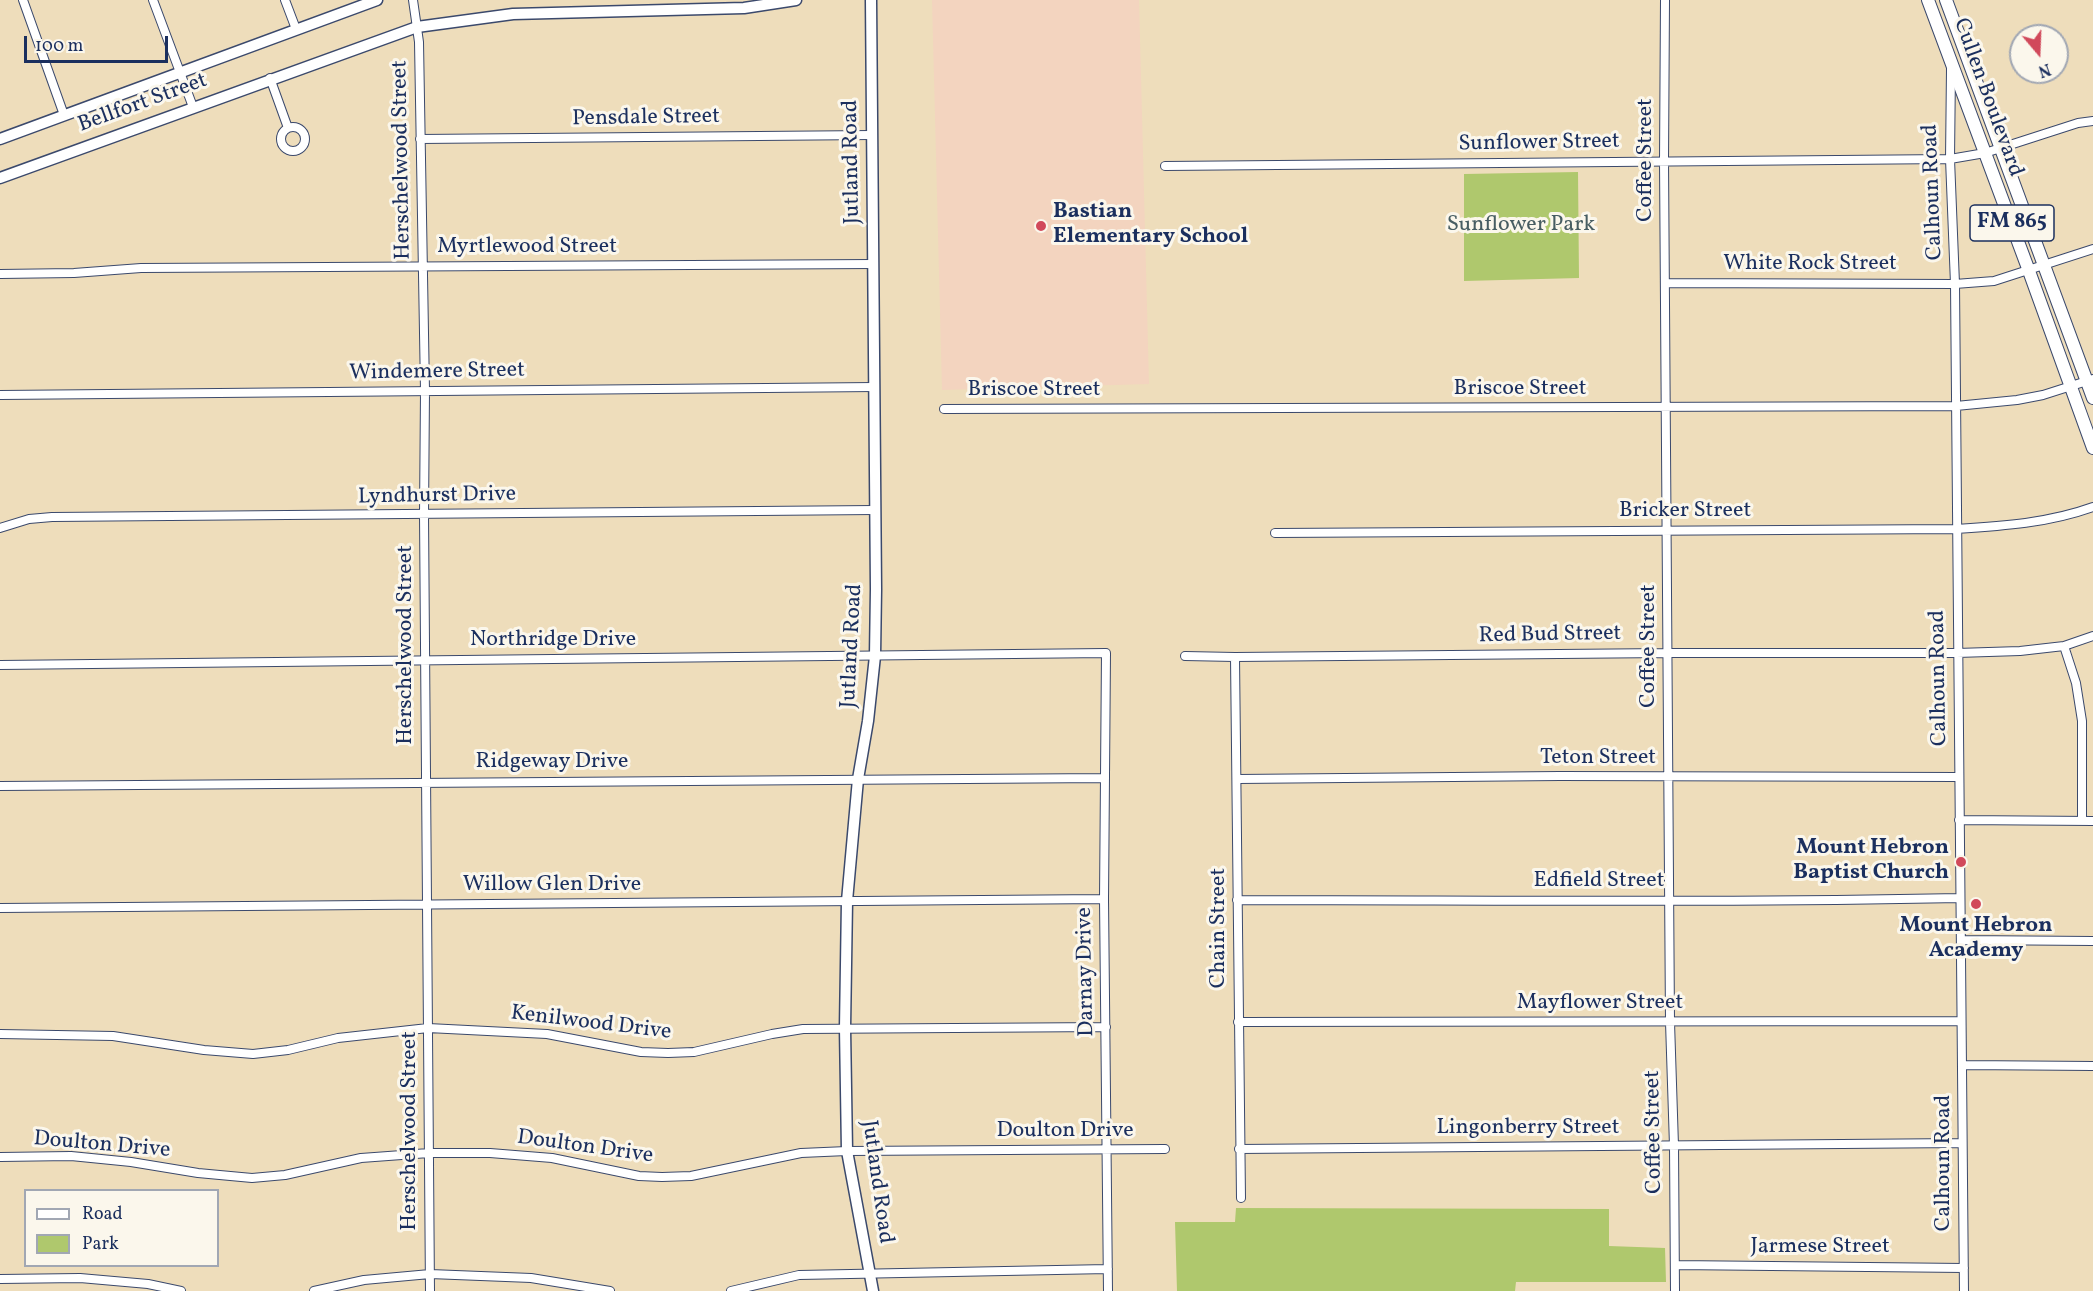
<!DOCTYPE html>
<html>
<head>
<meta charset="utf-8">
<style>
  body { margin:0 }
  #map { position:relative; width:2093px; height:1291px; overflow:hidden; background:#edb; font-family:Vollkorn,serif }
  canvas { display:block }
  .legend { position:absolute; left:24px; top:1189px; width:195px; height:78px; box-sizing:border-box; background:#fbf7ec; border:2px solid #a1a7b3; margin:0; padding:8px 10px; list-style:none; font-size:18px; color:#1b2f5e }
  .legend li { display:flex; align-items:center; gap:12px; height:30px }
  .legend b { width:30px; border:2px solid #a1a7b3 }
  .north { position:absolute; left:2009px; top:24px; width:60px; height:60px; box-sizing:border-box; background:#fbf7ec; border:2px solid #a1a7b3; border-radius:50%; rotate:161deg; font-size:16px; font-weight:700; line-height:24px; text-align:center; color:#1b2f5e }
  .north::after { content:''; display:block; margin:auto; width:21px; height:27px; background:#d1495b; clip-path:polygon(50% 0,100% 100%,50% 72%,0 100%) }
  .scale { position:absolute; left:24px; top:36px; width:144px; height:27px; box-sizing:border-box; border:3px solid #1b2f5e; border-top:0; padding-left:8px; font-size:18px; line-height:21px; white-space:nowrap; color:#1b2f5e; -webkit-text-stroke:4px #fbf7ec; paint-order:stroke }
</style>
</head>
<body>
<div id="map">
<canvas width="2093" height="1291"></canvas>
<ul class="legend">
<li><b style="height:8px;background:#fff"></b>Road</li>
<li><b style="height:16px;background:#afc86d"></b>Park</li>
</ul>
<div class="north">N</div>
<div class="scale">100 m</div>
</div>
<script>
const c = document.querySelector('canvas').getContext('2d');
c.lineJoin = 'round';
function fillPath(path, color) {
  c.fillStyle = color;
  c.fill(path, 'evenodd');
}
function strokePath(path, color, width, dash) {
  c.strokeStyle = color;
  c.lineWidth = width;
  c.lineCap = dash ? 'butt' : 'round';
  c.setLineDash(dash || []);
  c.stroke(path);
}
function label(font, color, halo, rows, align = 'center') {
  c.font = font + ' Vollkorn,serif';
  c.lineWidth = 6;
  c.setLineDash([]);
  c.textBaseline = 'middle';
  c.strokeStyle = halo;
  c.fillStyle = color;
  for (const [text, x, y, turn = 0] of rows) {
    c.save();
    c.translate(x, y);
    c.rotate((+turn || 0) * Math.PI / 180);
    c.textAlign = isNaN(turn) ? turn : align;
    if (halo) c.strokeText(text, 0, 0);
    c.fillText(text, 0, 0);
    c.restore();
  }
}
const built = new Path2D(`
  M932 0H1139L1149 384 942 390Z`);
const green = new Path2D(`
  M1578 172 1579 278 1464 281V174Z
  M1236 1208 1609 1209V1246L1665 1248 1666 1282H1516L1515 1291H1177L1175 1222H1235Z`);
const street = new Path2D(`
  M23 0 64 115
  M153 0 193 107
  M285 0 296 29
  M413 0 419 42 425 391 424 515 430 1291
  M1665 0 1664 161 1670 1022 1674 1146 1675 1291
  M1951 69 1950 159 1955 284 1964 1291
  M270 78 288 128
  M281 139a12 12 0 1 1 24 0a12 12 0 1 1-24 0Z
  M420 139 872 135
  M1165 166 1950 159 1985 153 2078 123 2093 121
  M0 274 74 273 141 268 874 264
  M1666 283 1955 284 1994 281 2093 249
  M0 395 875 387
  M944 409 1956 406 2017 400 2043 395 2093 379
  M0 528 29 519 52 517 875 510
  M1275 533 1956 529C2003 526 2049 523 2093 507
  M2064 646 2076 683 2082 721V821
  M1185 656 1235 657 1667 653H1957L2020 651 2064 646 2093 636
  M1235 657 1241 1198
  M0 665 1106 653 1104 899 1108 1291
  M1238 779 1560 776 1959 777
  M0 786 1104 778
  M1959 820 2093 821
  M1237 900C1478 900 1719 903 1960 898
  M0 908 1104 899
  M1962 940 2093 941
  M1238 1022 1961 1021
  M0 1034 113 1036 204 1050 253 1054 288 1050 338 1038 428 1028 547 1034 641 1052 668 1053 694 1052 772 1034 803 1029 1106 1027
  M1963 1065 2093 1066
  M1239 1149 1962 1143
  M0 1157 71 1156 131 1162 198 1173 252 1178 285 1175 361 1158 429 1153H490L552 1158 639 1176 662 1177 691 1176 801 1153 847 1151 1165 1149
  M1675 1265 1964 1268
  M0 1279 80 1278 148 1284 181 1291
  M314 1291 364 1280 430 1274 531 1278 610 1291
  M731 1291 799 1275 1108 1269`);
const secondary = new Path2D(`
  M871 0 876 589 875 656 868 721 858 779 847 901 845 1028 847 1151 873 1291
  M0 139 377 0
  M0 178 417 27 513 14 744 8 796 0`);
const primary = new Path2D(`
  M1928 0 2029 271 2093 448
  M1946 0 2093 398`);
const markers = [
  [1041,226,6,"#d1495b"],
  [1961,862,6,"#d1495b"],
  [1976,904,6,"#d1495b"]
];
const shields = [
  [2012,223,84]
];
const shieldNames = [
  ["FM 865",2012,223]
];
const streetNames = [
  ["Cullen Boulevard",1987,98,70],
  ["Bellfort Street",143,104,-20],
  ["Pensdale Street",646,119,-1],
  ["Sunflower Street",1539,144,-1],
  ["Herschelwood Street",403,160,-91],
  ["Coffee Street",1647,160,-90],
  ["Jutland Road",853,162,-91],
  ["Calhoun Road",1934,192,-92],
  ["Myrtlewood Street",527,248],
  ["White Rock Street",1810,265],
  ["Windemere Street",437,373,-1],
  ["Briscoe Street",1520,390],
  ["Briscoe Street",1034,391],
  ["Lyndhurst Drive",437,497,-1],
  ["Bricker Street",1685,512],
  ["Red Bud Street",1550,636,-1],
  ["Northridge Drive",553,641],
  ["Herschelwood Street",407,645,-90],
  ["Jutland Road",853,646,-87],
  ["Coffee Street",1650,646,-90],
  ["Calhoun Road",1940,678,-91],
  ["Teton Street",1598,759],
  ["Ridgeway Drive",552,763],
  ["Edfield Street",1599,882],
  ["Willow Glen Drive",552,886],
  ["Chain Street",1220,928,-90],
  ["Darnay Drive",1087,972,-91],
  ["Mayflower Street",1600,1004],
  ["Kenilwood Drive",591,1024,7],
  ["Lingonberry Street",1528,1129],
  ["Herschelwood Street",411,1131,-90],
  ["Doulton Drive",1065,1132],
  ["Coffee Street",1655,1132,-91],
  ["Doulton Drive",102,1146,5],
  ["Doulton Drive",585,1148,8],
  ["Calhoun Road",1945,1163,-90],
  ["Jutland Road",876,1182,82],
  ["Jarmese Street",1820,1248]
];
const poiNames = [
  ["Bastian",1053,213],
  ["Elementary School",1053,238],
  ["Mount Hebron",1949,849,"right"],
  ["Baptist Church",1949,874,"right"],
  ["Mount Hebron",1976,927,"center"],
  ["Academy",1976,952,"center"]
];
const parkNames = [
  ["Sunflower Park",1521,226]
];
fillPath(built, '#f3d4bf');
fillPath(green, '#afc86d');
strokePath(street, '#3b496c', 10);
strokePath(secondary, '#3b496c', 13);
strokePath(primary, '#3b496c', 14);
strokePath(street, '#fff', 8);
strokePath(secondary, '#fff', 10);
strokePath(primary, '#fff', 12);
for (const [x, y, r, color] of markers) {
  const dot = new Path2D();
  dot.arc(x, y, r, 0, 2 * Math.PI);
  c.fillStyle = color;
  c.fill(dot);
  strokePath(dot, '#fbf7ec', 2);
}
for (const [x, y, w] of shields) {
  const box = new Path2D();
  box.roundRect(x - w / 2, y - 18, w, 36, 4.5);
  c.fillStyle = '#fbf7ec';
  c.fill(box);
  strokePath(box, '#1b2f5e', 1.5);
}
label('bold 21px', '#1b2f5e', null, shieldNames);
label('22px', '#1b2f5e', '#fbf7ec', streetNames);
label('bold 22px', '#1b2f5e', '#fbf7ec', poiNames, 'left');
label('22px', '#475d62', '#fbf7ec', parkNames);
</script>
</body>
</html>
